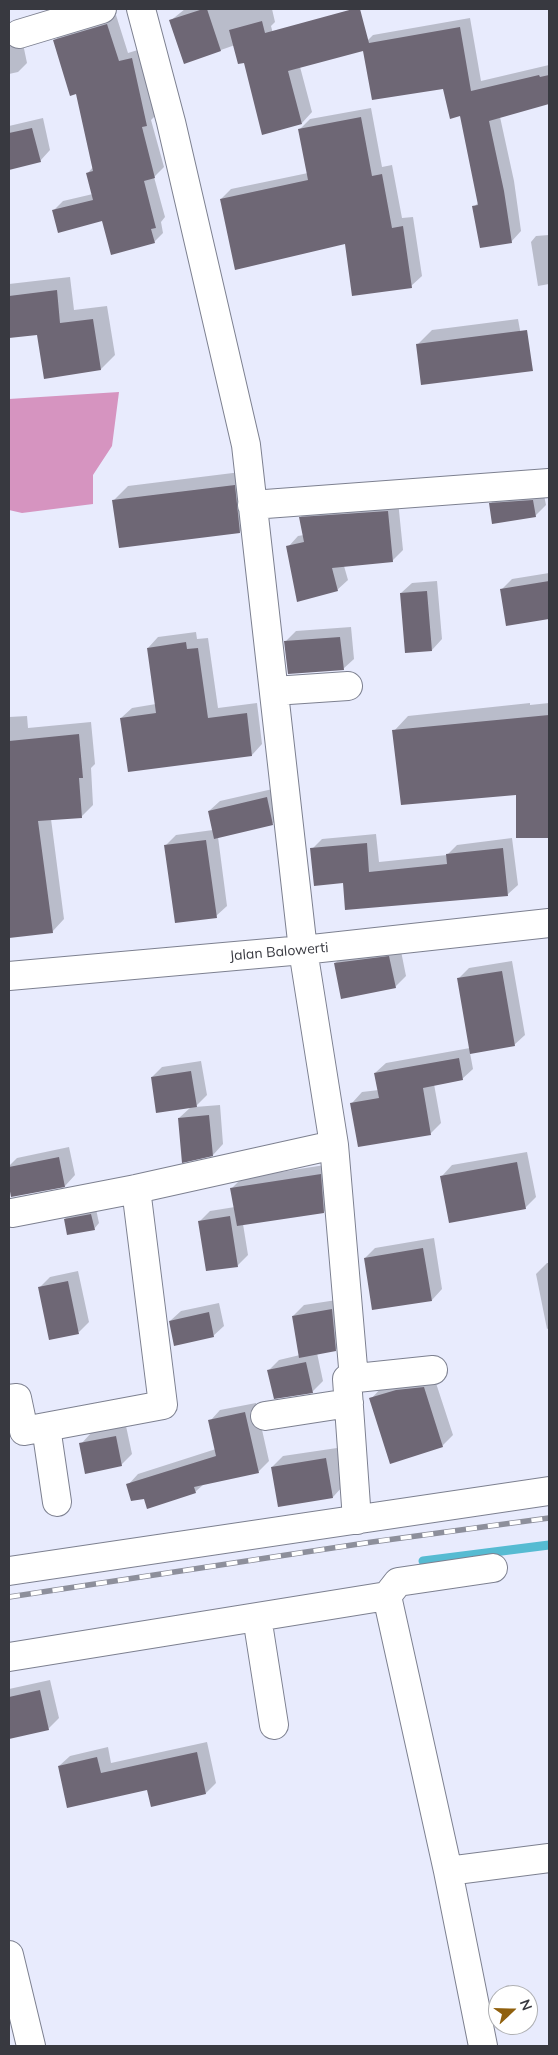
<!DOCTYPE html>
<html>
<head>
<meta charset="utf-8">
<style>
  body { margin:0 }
  #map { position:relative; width:558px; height:2055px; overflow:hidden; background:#e8ebfd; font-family:Mulish,sans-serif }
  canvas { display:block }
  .frame { position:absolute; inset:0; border:10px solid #383940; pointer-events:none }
  .north { position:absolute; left:488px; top:1985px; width:50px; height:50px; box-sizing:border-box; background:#fff; border:1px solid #afb0b3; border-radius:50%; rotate:69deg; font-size:14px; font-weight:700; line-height:20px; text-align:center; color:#383940 }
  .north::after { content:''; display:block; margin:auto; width:18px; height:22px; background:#90600d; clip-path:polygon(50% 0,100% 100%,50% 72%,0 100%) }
</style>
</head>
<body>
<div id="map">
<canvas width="558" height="2055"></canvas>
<div class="frame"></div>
<div class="north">N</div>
</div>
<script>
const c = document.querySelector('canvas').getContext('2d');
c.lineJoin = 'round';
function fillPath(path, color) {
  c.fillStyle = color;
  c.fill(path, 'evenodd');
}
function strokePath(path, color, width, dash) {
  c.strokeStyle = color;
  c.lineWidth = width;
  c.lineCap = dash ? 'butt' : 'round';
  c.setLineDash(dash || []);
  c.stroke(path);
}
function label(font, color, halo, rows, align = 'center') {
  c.font = font + ' Mulish,sans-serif';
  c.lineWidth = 5;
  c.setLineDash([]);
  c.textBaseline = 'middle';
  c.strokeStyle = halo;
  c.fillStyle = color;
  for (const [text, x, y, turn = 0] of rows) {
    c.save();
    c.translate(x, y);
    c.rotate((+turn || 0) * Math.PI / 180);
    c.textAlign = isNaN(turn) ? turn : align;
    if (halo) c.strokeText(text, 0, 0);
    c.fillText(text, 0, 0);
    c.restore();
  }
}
const forest = new Path2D(`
  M119 392 112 446 93 475V504L22 513 9 510V399Z`);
const shadow = new Path2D(`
  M185 9H272L275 22 271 26 276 45 295 48 312 112 302 123 246 66 235 45 184 63 170 21Z
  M116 15 128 53 141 49 156 115 151 120 164 167 154 177 165 217 161 222 163 233 154 242 103 220 53 211 63 201 93 194 87 174 93 167 77 93 55 40 64 31Z
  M470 18 481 81 549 65V103L500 117 514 181 521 231 511 242 474 207 479 202 461 115 443 87 363 45 373 35Z
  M9 37 22 39 27 63 18 72 9 74Z
  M371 108 382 167 392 165 402 218 413 217 422 276 411 286 346 242 221 199 231 189 308 173 300 129 310 119Z
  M43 118 50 150 40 161 9 168V126Z
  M549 235V284L538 286 531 242 536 236Z
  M70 277 74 310 107 306 115 355 101 369 45 378 38 333 9 337V284Z
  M518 319 525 358 417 345 432 330Z
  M249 471 254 517 240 532 114 500 128 486Z
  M543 490 546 505 535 516 490 504 501 493Z
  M398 501 403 550 392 561 344 566 348 580 337 590 288 547 298 536 304 535 300 518 310 507Z
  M549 573V618L507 625 502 589 512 579Z
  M437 581 442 639 432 650 401 593 412 583Z
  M351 627 354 659 343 669 285 642 296 631Z
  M196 632 197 639 208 638 218 708 257 703 262 744 252 755 121 718 132 708 156 704 148 648 158 637Z
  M530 703V705L549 703V773L400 788 394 731 408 716Z
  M27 716 28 728 91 722 95 764 91 768 93 805 81 817 51 819 64 919 52 932 9 937V717Z
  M277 788 283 813 272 824 218 837 227 906 216 916 165 846 176 835 213 830 209 811 220 801Z
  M376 834 379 862 447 855 457 845 512 838 518 885 508 894 344 882 312 849 322 839Z
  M400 946 406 976 395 987 335 963 346 953Z
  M512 961 525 1035 514 1045 470 1053 473 1069 462 1079 434 1084 441 1123 430 1134 352 1103 362 1092 379 1090 375 1073 386 1063 470 1048 458 979 469 968Z
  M201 1061 207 1095 195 1107 220 1105 223 1144 213 1155 179 1118 191 1107 152 1077 162 1067Z
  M69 1147 75 1175 65 1186 12 1196 9 1180V1166L17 1158Z
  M527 1152 536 1197 525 1208 442 1176 452 1165Z
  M331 1164 334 1201 324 1212 243 1224 248 1255 237 1266 200 1221 210 1211 235 1207 232 1188 242 1178Z
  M96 1209 99 1223 94 1229 65 1219 70 1214Z
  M434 1238 442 1289 432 1300 365 1258 375 1248Z
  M547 1263H549V1328L547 1329 536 1274Z
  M78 1271 89 1322 79 1332 39 1288 50 1277Z
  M343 1299 346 1340 335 1350 317 1353 323 1381 312 1392 269 1370 279 1360 300 1355 293 1316 304 1305Z
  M219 1303 224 1326 213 1336 170 1321 181 1311Z
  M434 1377 453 1435 442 1446 371 1399 381 1388Z
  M256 1403 269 1461 258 1472 204 1484 195 1492 145 1497 128 1485 138 1474 216 1449 210 1421 220 1410Z
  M126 1426 132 1454 121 1465 81 1444 91 1433Z
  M337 1448 343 1486 333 1497 272 1467 283 1456Z
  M50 1680 59 1718 48 1729 9 1737V1689Z
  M207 1742 216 1783 206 1793 148 1789 59 1766 70 1756 108 1747 111 1763Z`);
const stream = new Path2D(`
  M423 1561 549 1545`);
const building = new Path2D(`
  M203 9H207L221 51 184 64 169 20Z
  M353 9H360L369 43 460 27 471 91 539 75 540 77 549 75V104L489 121 504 191 512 243 480 248 472 206 478 205 460 116 450 119 443 89 372 100 363 51 288 71 302 124 262 135 244 63 238 64 229 30 262 21 265 33Z
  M107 24 119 61 132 58 147 126 142 127 155 178 144 181 156 228 151 229 155 243 111 255 102 221 58 233 52 210 93 200 86 173 93 171 76 94 70 96 53 40Z
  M361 117 372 176 382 174 392 228 403 226 412 288 352 296 345 244 235 270 220 199 308 180 298 129Z
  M32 128 41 162 9 170V133Z
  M57 290 60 323 93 319 101 370 44 379 37 335 9 338V296Z
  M527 330 533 371 421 385 416 344Z
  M235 485 240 533 119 548 112 500Z
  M533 500 536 517 492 524 489 503Z
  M388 511 393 562 332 568 338 591 297 602 286 546 304 542 299 517Z
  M549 581V619L506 626 500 589Z
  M427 591 432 651 405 653 400 593Z
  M340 637 344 670 288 674 284 641Z
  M186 642 187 649 198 648 208 718 247 713 252 756 128 772 120 718 156 713 147 648Z
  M549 715V838H516V795L401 805 392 730Z
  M79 734 83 778H79L82 818 38 821 53 933 9 938V741Z
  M267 797 273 825 214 839 208 811Z
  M206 840 217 918 175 923 164 845Z
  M367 843 369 872 447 864 446 854 503 848 508 896 345 910 343 883 314 886 310 848Z
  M389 956 396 988 341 999 334 963Z
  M502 971 515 1046 470 1054 457 978Z
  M459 1058 463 1080 423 1088 431 1135 358 1147 350 1103 379 1098 374 1073Z
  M191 1071 197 1107 156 1113 151 1077Z
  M209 1115 213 1156 182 1163 178 1118Z
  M59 1157 65 1187 11 1197 9 1186V1167Z
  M517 1162 526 1209 449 1223 440 1176Z
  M321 1174 324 1213 237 1226 230 1188Z
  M91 1214 95 1230 67 1235 64 1219Z
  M230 1216 238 1267 206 1271 198 1221Z
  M423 1248 432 1301 372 1310 364 1258Z
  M68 1281 79 1334 49 1340 38 1287Z
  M332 1309 336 1351 299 1358 292 1316Z
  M209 1312 214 1337 174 1346 169 1321Z
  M306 1362 313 1393 274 1399 267 1370Z
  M424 1387 443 1447 390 1464 369 1398 396 1390Z
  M245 1412 259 1473 194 1487 196 1493 147 1509 144 1499 131 1501 126 1484 216 1456 208 1420Z
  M116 1436 122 1466 85 1474 79 1443Z
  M326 1458 333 1498 278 1507 271 1467Z
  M40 1690 49 1730 9 1739V1697Z
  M197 1752 206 1794 151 1807 147 1790 67 1808 58 1766 97 1757 101 1773Z`);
const minor = new Path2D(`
  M141 9 171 122 246 445 303 950 334 1145 354 1379
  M19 34 102 9
  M252 505 549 483
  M274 691 348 686
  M9 976 303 950 549 923
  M12 1213 136 1189 334 1145
  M9 1399 17 1398 24 1431 163 1405 136 1189
  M265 1416 349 1403
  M46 1427 57 1502
  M357 1520 347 1379 433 1370
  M9 1571 549 1491
  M387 1596 448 1871 483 2046
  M257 1617 274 1725
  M9 1657 387 1596 398 1582 493 1568
  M448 1871 549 1858
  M9 1955 31 2046`);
const rail = new Path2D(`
  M9 1597 372 1542 549 1518`);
const streetNames = [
  ["Jalan Balowerti",279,952,-5]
];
fillPath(forest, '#d694c0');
fillPath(shadow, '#0003');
strokePath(stream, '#56bbd2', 9);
fillPath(building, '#6e6775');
strokePath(minor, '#7d8090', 30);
strokePath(minor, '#fff', 28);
strokePath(rail, '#8d8f9b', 5.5);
strokePath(rail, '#fff', 4, [11]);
label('14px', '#383940', '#fff', streetNames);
</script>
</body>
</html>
